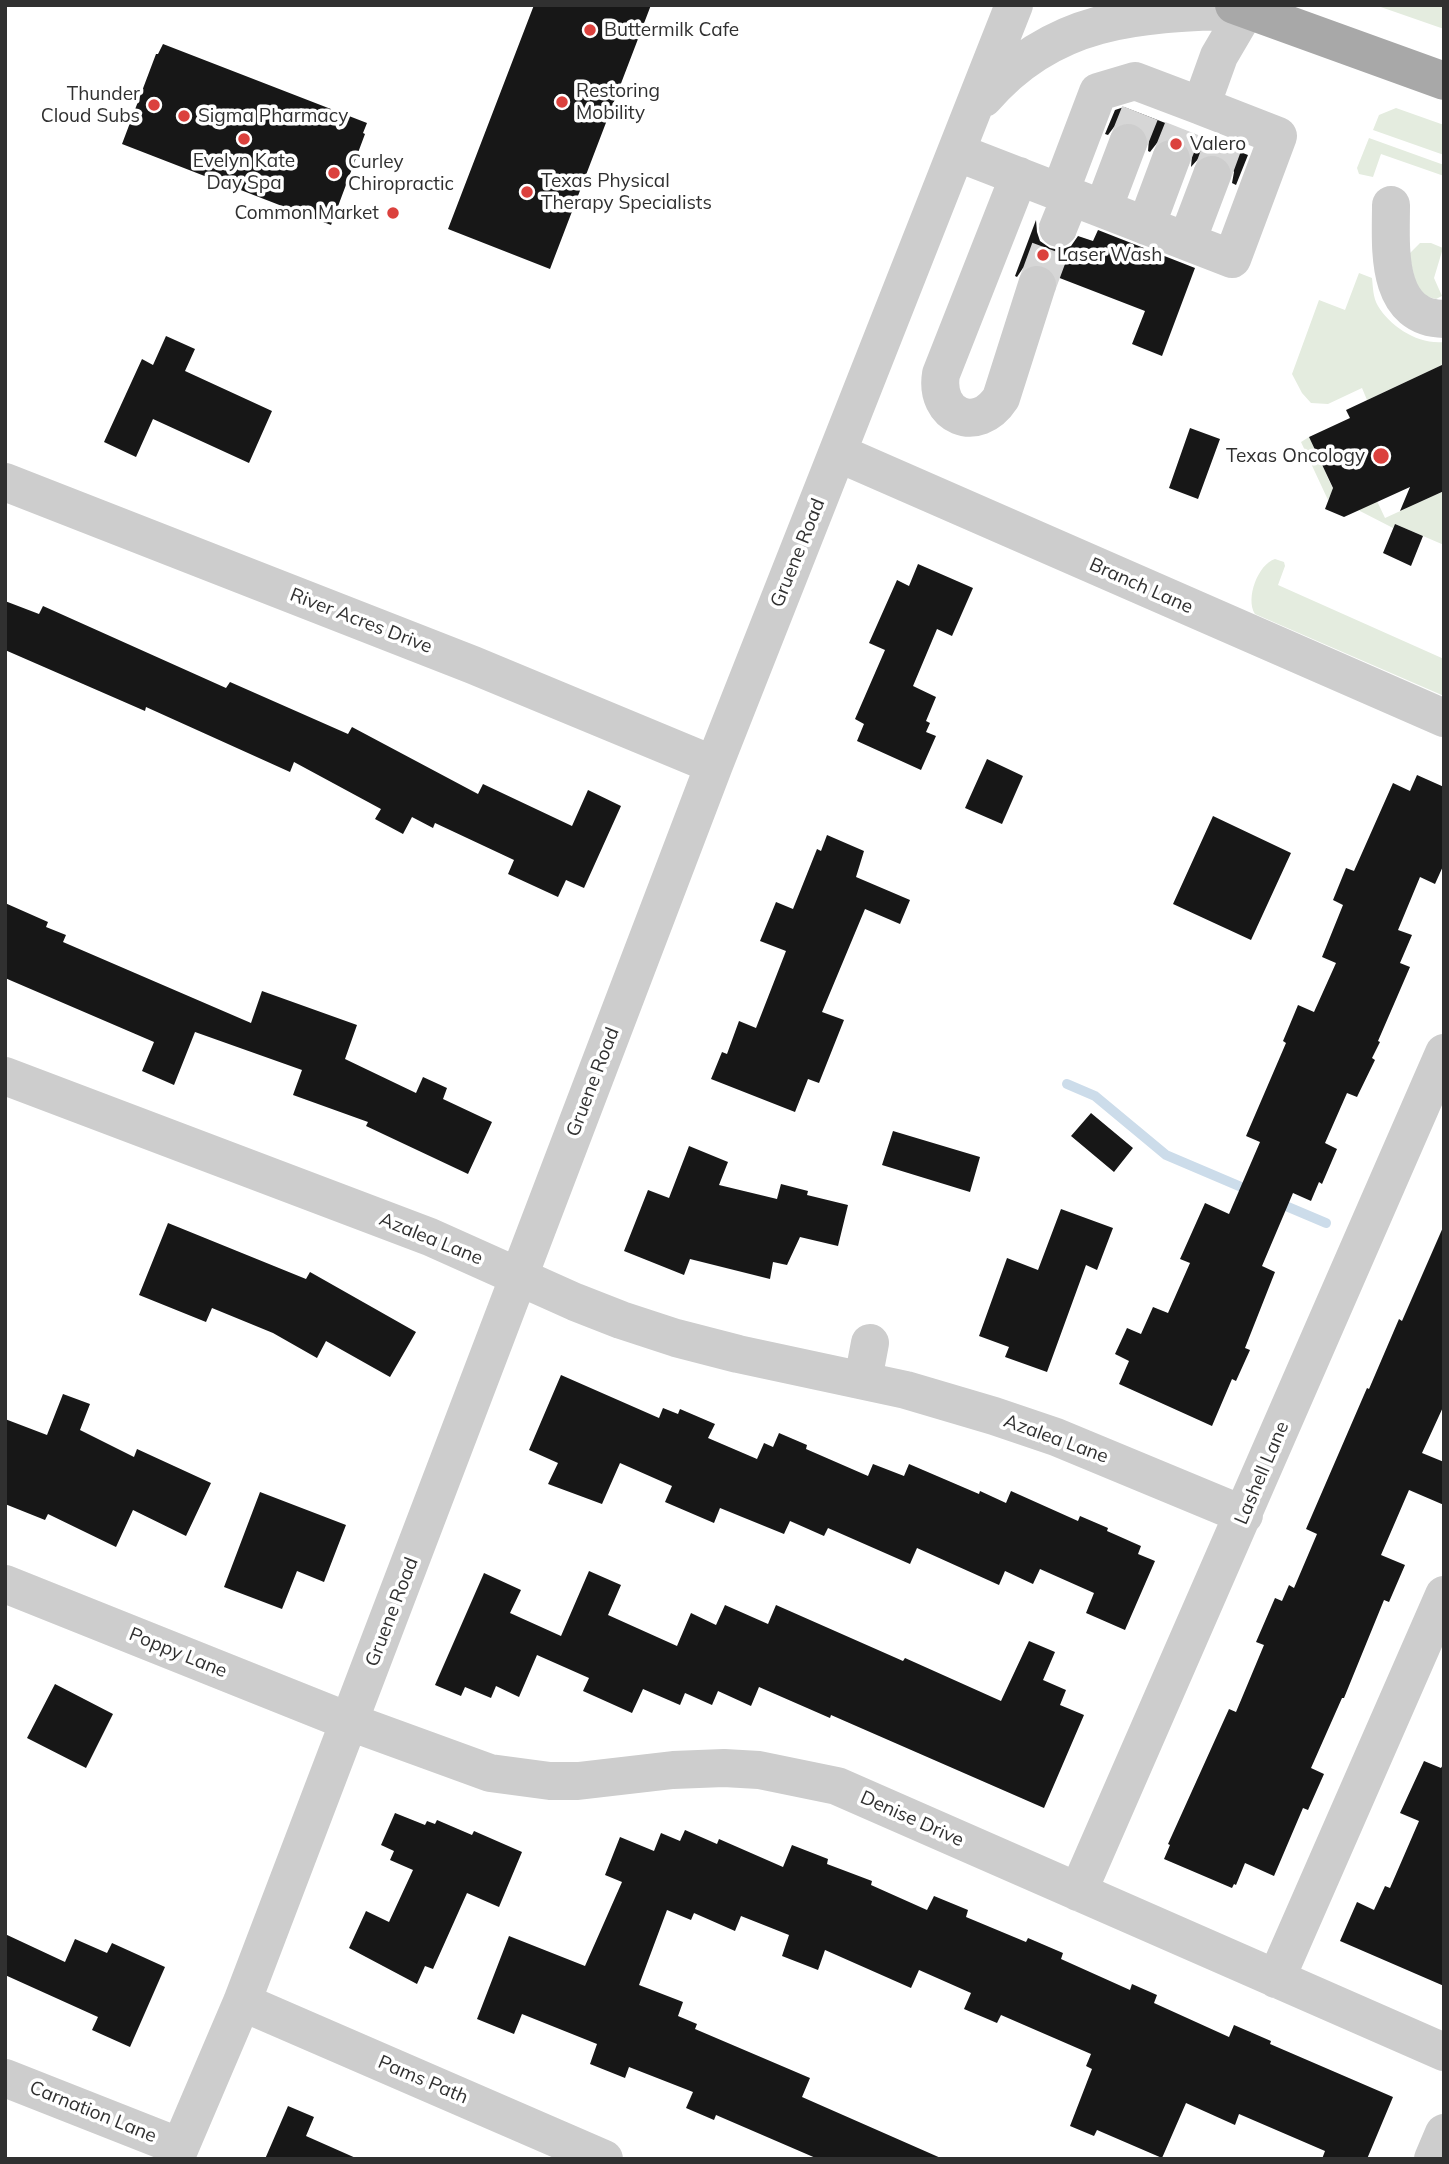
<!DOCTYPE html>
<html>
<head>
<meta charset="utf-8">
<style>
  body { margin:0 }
  #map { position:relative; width:1449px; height:2164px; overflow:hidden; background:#fff; font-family:Mulish,sans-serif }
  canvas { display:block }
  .frame { position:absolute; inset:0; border:7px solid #303030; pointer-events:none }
</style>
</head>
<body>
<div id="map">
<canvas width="1449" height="2164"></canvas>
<div class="frame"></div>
</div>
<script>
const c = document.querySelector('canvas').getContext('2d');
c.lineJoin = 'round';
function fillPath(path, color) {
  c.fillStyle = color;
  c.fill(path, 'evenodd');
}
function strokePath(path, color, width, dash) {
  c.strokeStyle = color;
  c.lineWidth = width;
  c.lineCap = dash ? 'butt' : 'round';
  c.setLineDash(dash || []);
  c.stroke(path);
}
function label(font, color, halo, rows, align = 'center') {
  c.font = font + ' Mulish,sans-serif';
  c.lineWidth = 7;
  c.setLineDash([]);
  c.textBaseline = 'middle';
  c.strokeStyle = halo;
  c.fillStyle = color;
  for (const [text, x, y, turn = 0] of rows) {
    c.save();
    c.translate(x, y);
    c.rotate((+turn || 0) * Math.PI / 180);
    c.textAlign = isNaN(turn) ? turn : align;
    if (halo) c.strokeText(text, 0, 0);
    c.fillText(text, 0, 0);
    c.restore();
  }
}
const green = new Path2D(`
  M1375 5H1444V29Z
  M1396 108 1444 125V155L1373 130 1379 115Z
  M1369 138 1444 165V176L1381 154 1373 177 1359 174 1357 168Z
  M1420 243H1431L1443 248 1434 278 1442 296 1436 299 1418 294 1409 254Z
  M1359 273 1372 278C1373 287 1373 298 1378 306 1390 326 1418 345 1444 342V364L1367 400 1362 388 1328 404 1311 403 1302 393 1292 374 1319 300 1345 310Z
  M1309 437 1333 489 1328 500 1301 442Z
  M1444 491V545L1395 524 1393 528 1358 510 1377 501 1385 518Z
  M1275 559 1284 562 1285 566 1278 585 1444 659V696L1255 614C1245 599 1258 564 1275 559Z`);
const stream = new Path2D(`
  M1067 1084 1095 1096 1166 1155 1253 1192
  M1274 1201 1326 1223`);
const building = new Path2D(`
  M534 5H651L550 269 448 229Z
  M163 44 367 123 363 133 365 134 331 225 122 144 156 54H158Z
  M1124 107 1248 155 1236 185 1232 183 1234 172 1229 162 1220 155 1208 154 1199 158 1191 167 1192 155 1187 145 1179 139 1167 138 1157 143 1150 152 1148 151 1149 139 1145 130 1136 123 1124 122 1114 127 1108 135 1105 134 1115 110Z
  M1036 220 1037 232 1040 241 1050 248 1060 250 1071 246 1078 236 1093 241 1098 230 1195 268 1162 356 1132 344 1145 311 1057 277 1053 270 1043 264H1032L1023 268 1017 277 1015 276Z
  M166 336 195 349 185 371 272 411 249 463 153 419 136 457 104 442 142 359 153 365Z
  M1444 364V491L1400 511 1410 487 1344 517 1325 509 1333 488 1309 437 1350 418 1346 410Z
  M1190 428 1220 439 1198 499 1169 488Z
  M1395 524 1423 536 1411 566 1383 553Z
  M918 564 973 588 952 636 937 629 913 686 936 697 926 721 930 723 926 732 936 736 921 770 857 741 864 724 855 719 885 650 869 643 897 580 909 586Z
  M5 601 39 614 43 606 226 688 230 682 348 734 352 727 478 794 483 784 572 826 588 790 621 806 584 888 566 880 558 897 508 874 514 860 435 823 433 828 412 817 403 834 375 819 381 809 294 762 290 772 146 707 145 711 5 650Z
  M987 759 1023 776 1002 824 965 808Z
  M1417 775 1444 787V864L1435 884 1420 877 1398 930 1412 935 1400 963 1410 967 1378 1041 1380 1042 1372 1058 1375 1060 1357 1097 1347 1093 1325 1143 1337 1149 1322 1184 1319 1182 1311 1201 1293 1193 1262 1266 1275 1272 1245 1348 1250 1350 1236 1381 1232 1379 1212 1426 1119 1384 1129 1361 1115 1354 1127 1328 1141 1334 1153 1307 1168 1313 1190 1263 1180 1259 1205 1203 1229 1214 1260 1142 1246 1136 1286 1043 1283 1041 1298 1005 1314 1012 1336 963 1322 957 1343 905 1333 900 1346 868 1354 871 1393 783 1410 791Z
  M1213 816 1291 853 1251 940 1173 904Z
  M827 835 864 851 856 877 910 900 900 924 865 909 822 1012 844 1020 819 1083 808 1079 795 1112 711 1079 722 1052 727 1054 739 1021 756 1028 786 951 760 941 776 902 793 909 817 849 821 851Z
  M5 903 48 922 46 927 66 935 63 942 251 1023 262 991 357 1025 345 1059 416 1093 423 1077 447 1088 443 1099 492 1122 468 1174 366 1126 368 1122 293 1095 302 1070 195 1032 174 1085 142 1071 154 1042 5 978Z
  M1091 1113 1133 1148 1114 1172 1071 1136Z
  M893 1131 980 1157 970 1192 882 1165Z
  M689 1146 728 1162 719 1185 777 1199 781 1184 808 1191 807 1195 848 1205 838 1246 800 1237 787 1265 773 1262 770 1279 690 1259 684 1275 624 1251 648 1190 669 1198Z
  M1061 1209 1113 1228 1097 1270 1086 1265 1047 1372 1005 1357 1009 1347 979 1336 1007 1258 1038 1270Z
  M168 1223 306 1279 310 1272 416 1332 390 1377 326 1341 317 1358 273 1333 212 1308 206 1322 139 1295Z
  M1444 1225V1405L1422 1453 1444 1462V1505L1409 1490 1381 1555 1405 1565 1389 1602 1384 1600 1344 1698H1342L1311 1768 1324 1774 1308 1810 1303 1808 1274 1876 1245 1863 1236 1885 1234 1884 1232 1888 1164 1859 1170 1845 1168 1844 1229 1709 1236 1712 1264 1645 1256 1642 1275 1598 1282 1601 1289 1585 1294 1588 1317 1534 1306 1529 1367 1388 1369 1389 1399 1319 1402 1321Z
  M561 1375 659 1418 663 1408 678 1414 680 1409 715 1424 708 1438 757 1459 764 1443 773 1447 779 1433 807 1445 806 1449 868 1476 873 1464 904 1476 909 1464 979 1494 980 1491 1006 1503 1011 1491 1078 1521 1080 1516 1108 1528 1107 1531 1141 1546 1138 1554 1155 1561 1125 1630 1086 1613 1094 1593 1040 1569 1033 1584 1005 1571 999 1585 917 1548 910 1564 828 1528 824 1536 790 1521 784 1534 720 1508 714 1523 665 1502 672 1486 620 1463 602 1504 548 1484 558 1463 529 1450Z
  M63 1394 90 1404 80 1430 134 1457 137 1449 211 1483 186 1536 133 1510 116 1547 48 1514 45 1520 5 1504V1419L47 1435Z
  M260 1492 346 1525 324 1582 297 1571 282 1609 224 1587Z
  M589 1571 621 1585 608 1615 677 1646 691 1613 716 1625 725 1605 768 1624 776 1605 903 1661 905 1658 1001 1701 1029 1641 1055 1652 1043 1680 1066 1690 1060 1705 1084 1715 1044 1808 831 1715 830 1718 759 1687 751 1706 718 1691 712 1705 685 1693 680 1705 643 1689 632 1713 583 1691 589 1678 537 1655 519 1697 496 1686 491 1698 465 1687 461 1696 435 1685 484 1573 521 1590 510 1613 561 1636Z
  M55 1684 113 1714 86 1768 27 1738Z
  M1424 1761 1441 1768 1444 1763V1986L1340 1941 1357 1902 1374 1910 1385 1886 1390 1888 1419 1821 1400 1813Z
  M395 1813 425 1825 427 1821 435 1824 437 1820 472 1835 474 1831 522 1852 499 1907 467 1893 433 1969 425 1966 417 1984 349 1948 366 1911 389 1922 413 1870 390 1860 394 1851 381 1845Z
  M685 1830 717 1844 719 1839 783 1867 792 1845 828 1859 827 1864 872 1881 871 1885 927 1910 934 1896 968 1910 966 1917 1026 1942 1028 1938 1063 1953 1061 1959 1130 1990 1132 1984 1157 1995 1154 2003 1229 2037 1234 2025 1271 2041 1270 2044 1393 2097 1367 2159H1322L1325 2151 1239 2114 1235 2125 1186 2103 1162 2158 1097 2130 1094 2136 1070 2126 1092 2069 1086 2066 1091 2054 1001 2015 997 2023 964 2009 971 1993 919 1970 911 1988 825 1950 818 1970 782 1956 789 1935 741 1916 735 1931 694 1913 691 1920 667 1910 639 1985 683 2002 678 2016 697 2024 695 2029 810 2078 802 2097 943 2159H818L716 2115 714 2120 686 2108 693 2092 629 2067 625 2078 590 2064 597 2044 522 2014 514 2034 477 2019 509 1936 585 1966 622 1882 605 1875 620 1837 654 1851 661 1833 680 1841Z
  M5 1934 65 1962 75 1939 107 1953 112 1943 165 1967 130 2047 92 2030 98 2017 5 1975Z
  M288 2106 314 2117 306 2136 358 2159H265Z`);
const minorTunnel = new Path2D(`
  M1128 143 1140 113
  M1171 159 1183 129
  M1212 175 1223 145
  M1037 285 1058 228`);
const minor = new Path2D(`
  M984 98C1056 14 1144 14 1246 10
  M956 152 1232 259 1278 136 1201 106 1219 56 1246 10
  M1019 176 941 374C934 416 977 435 1001 398L1037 285
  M1060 192 1098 92 1135 81 1201 106
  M1391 205C1391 246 1384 318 1444 319
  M1103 209 1128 143
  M1146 226 1171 159
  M1058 228 1071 196
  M1187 241 1212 175
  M838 453 1444 718
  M5 482 473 665 714 765
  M5 1076 430 1237 575 1302 621 1320 676 1338 738 1354 906 1390 994 1416 1056 1437 1244 1515
  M863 1380 870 1343
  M5 1584 350 1722 490 1773 550 1781H578L673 1770 724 1768 759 1770 837 1786 1444 2052
  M1078 1892 1444 1053
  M1276 1979 1444 1595
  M242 2002 604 2159
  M5 2078 180 2147
  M175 2159 242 2002 714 765 1014 5
  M1433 2159 1444 2133`);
const major = new Path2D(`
  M1234 5 1444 81`);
const markers = [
  [590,30,7,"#db413d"],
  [562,102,7,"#db413d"],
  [154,105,7,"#db413d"],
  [184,116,7,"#db413d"],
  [244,139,7,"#db413d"],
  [1176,144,7,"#db413d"],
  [334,173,7,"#db413d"],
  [527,192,7,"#db413d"],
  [393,213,7,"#db413d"],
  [1043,255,7,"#db413d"],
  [1381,456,9,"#db413d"]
];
const poiNames = [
  ["Buttermilk Cafe",604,30],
  ["Restoring",576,91],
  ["Mobility",576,113],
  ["Thunder",140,94,"right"],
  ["Cloud Subs",140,116,"right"],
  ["Sigma Pharmacy",198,116],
  ["Valero",1190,144],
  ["Evelyn Kate",244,161,"center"],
  ["Day Spa",244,183,"center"],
  ["Curley",348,162],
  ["Chiropractic",348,184],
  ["Texas Physical",541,181],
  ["Therapy Specialists",541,203],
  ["Common Market",379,213,"right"],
  ["Laser Wash",1057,255],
  ["Texas Oncology",1365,456,"right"]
];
const streetNames = [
  ["Gruene Road",798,553,-68],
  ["Branch Lane",1141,586,24],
  ["River Acres Drive",361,621,21],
  ["Gruene Road",593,1082,-69],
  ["Azalea Lane",431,1239,22],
  ["Azalea Lane",1056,1439,20],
  ["Lashell Lane",1262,1473,-67],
  ["Gruene Road",392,1612,-69],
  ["Poppy Lane",178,1653,22],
  ["Denise Drive",912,1819,24],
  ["Pams Path",423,2080,23],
  ["Carnation Lane",93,2112,22]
];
fillPath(green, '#e4ecdf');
strokePath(stream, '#ccdcea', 10);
fillPath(building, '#171717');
strokePath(minorTunnel, '#d6d6d6', 38, [38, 19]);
strokePath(minor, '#cdcdcd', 38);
strokePath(major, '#a8a8a8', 38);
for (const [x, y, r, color] of markers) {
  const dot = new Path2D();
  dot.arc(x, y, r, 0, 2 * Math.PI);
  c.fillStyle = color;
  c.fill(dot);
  strokePath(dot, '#fff', 2.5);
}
label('19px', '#303030', '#fff', poiNames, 'left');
label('19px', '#303030', '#fff', streetNames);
</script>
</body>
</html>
